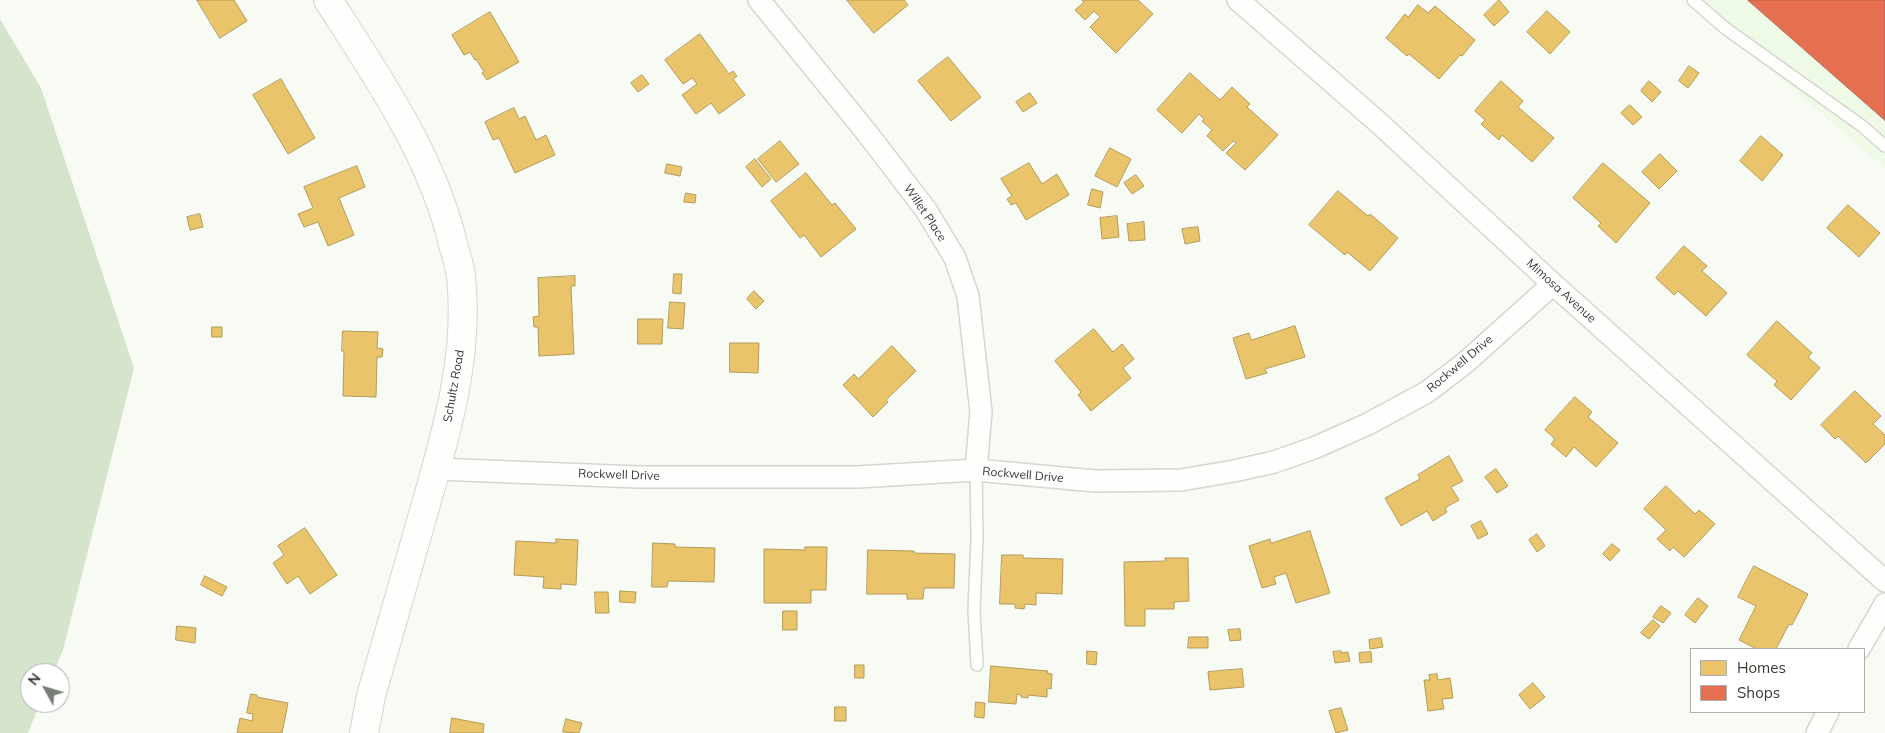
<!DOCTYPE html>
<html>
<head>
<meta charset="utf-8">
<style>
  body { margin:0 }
  #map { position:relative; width:1885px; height:733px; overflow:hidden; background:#f7fbf4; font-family:Mulish,sans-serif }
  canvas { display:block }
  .legend { position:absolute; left:1690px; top:648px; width:175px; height:65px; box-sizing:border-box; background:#fff; border:1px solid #aeb0ad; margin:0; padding:6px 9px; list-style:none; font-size:15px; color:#353a32 }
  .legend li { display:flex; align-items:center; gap:10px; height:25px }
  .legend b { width:25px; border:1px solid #aeb0ad }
  .north { position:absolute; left:20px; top:663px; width:50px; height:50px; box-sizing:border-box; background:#fff; border:1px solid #aeb0ad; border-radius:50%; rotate:309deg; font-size:14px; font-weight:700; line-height:20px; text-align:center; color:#353a32 }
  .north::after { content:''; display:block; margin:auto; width:18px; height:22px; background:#797e76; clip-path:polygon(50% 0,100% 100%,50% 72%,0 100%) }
</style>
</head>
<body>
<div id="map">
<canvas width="1885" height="733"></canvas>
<ul class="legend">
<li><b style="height:14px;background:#e9c46a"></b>Homes</li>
<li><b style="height:14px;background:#e76f51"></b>Shops</li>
</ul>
<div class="north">N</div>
</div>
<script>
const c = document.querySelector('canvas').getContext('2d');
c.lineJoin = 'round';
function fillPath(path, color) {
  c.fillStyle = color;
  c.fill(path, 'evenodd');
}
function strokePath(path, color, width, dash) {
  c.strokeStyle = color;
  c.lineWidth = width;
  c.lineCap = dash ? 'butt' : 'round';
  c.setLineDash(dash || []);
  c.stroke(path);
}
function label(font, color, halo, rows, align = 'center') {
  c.font = font + ' Mulish,sans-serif';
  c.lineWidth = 5;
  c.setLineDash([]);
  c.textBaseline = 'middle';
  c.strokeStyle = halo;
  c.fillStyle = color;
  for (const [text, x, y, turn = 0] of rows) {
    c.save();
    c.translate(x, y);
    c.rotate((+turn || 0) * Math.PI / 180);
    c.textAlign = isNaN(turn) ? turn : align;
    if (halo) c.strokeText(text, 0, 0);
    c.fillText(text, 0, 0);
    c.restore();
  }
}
const built = new Path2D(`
  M1689 0H1885V168Z`);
const green = new Path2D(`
  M0 19 41 88 134 368 63 650 53 673H30V703H40L28 733H0Z`);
const homes = new Path2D(`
  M197 0H234L247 21 220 38Z
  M847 0H904L908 5 874 33Z
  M1082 0H1138L1153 14 1116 53 1090 27 1100 17 1094 11 1085 20 1075 10 1084 2Z
  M1499 0 1509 12 1494 26 1484 15Z
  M1418 5 1428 13 1435 6 1475 40 1462 56 1460 55 1439 79 1409 54 1407 56 1386 38 1405 14 1408 17Z
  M1547 11 1570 32 1550 54 1527 32Z
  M490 12 519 62 487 80 482 73 484 72 476 59 475 60 470 52 464 55 452 35Z
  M700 34 729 74 733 71 737 76 733 79 745 95 719 114 711 103 696 114 682 95 697 84 692 78 683 84 665 60Z
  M948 57 981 97 951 121 918 81Z
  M1689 66 1699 73 1688 88 1679 81Z
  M1190 73 1220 100 1232 87 1250 104 1247 107 1278 135 1245 170 1226 153 1236 143 1233 141 1223 151 1207 136 1212 130 1202 121 1204 119 1199 114 1182 133 1157 110Z
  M642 75 649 84 638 92 631 83Z
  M281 79 315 138 288 154 253 95Z
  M1501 81 1523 101 1518 107 1554 138 1532 162 1502 135 1499 140 1481 124 1485 120 1475 111Z
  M1649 81 1661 92 1652 102 1641 91Z
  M1030 93 1037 103 1023 112 1016 102Z
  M1630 105 1642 117 1633 125 1621 113Z
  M514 108 519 119 525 116 536 140 546 135 555 155 515 173 499 138 493 140 485 122Z
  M1761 136 1783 155 1762 181 1740 161Z
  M780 141 799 164 776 182 758 159Z
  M1110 148 1131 159 1117 187 1095 176Z
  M1660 154 1677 171 1659 189 1642 172Z
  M755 159 771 179 762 187 746 167Z
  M1029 163 1042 184 1057 174 1069 195 1026 220 1016 203 1011 205 1007 199 1012 196 1001 179Z
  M1603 163 1650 203 1616 243 1598 226 1601 223 1573 198Z
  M667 164 682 167 680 176 665 173Z
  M357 166 365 187 339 198 354 235 328 246 318 222 304 227 298 214 313 208 304 187Z
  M806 173 832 205 835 203 856 229 821 257 804 235 800 238 771 201Z
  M1136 175 1144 186 1132 194 1124 183Z
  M1092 189 1103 192 1100 208 1088 205Z
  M1338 191 1368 216 1370 214 1398 238 1370 271 1347 252 1345 255 1309 225Z
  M686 193 696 195 695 203 684 202Z
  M1848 205 1880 233 1859 257 1827 228Z
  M200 214 203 227 190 230 187 217Z
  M1117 216 1119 237 1102 239 1100 218Z
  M1144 222 1145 240 1129 241 1127 224Z
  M1198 227 1200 241 1185 244 1182 229Z
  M1684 246 1707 266 1702 271 1727 293 1706 316 1678 291 1674 295 1656 278Z
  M674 274H682L681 294 673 293Z
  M575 276V286H571L574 354 539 356 538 327H534L533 317 539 316 538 278Z
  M754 291 764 301 756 309 747 299Z
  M670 302 685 303 683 329 668 328Z
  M638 319H663L662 344H638Z
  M1777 321 1812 353 1808 357 1820 368 1791 400 1774 385 1777 381 1747 355Z
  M1295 326 1305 357 1265 369 1267 373 1246 379 1233 338 1249 333 1251 340Z
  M212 327H222V337H212Z
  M1094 329 1113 352 1122 344 1134 359 1123 368 1131 378 1091 411 1078 395 1081 392 1055 361Z
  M343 331 378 332 377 348 383 349 382 357H377L376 397 343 396 344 351H342Z
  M730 343H759L758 373 730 372Z
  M892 346 916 371 886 400 888 402 873 417 843 385 854 374 858 379Z
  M1855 391 1881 416 1873 424 1885 435V444L1866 463 1838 436 1835 439 1821 425Z
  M1575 397 1592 412 1588 417 1618 443 1596 467 1574 447 1566 457 1551 444 1555 439 1545 430Z
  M1449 456 1463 481 1451 487 1459 500 1445 508 1447 512 1433 521 1427 511 1401 526 1385 498 1420 479 1418 475Z
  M1496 469 1508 486 1497 493 1485 477Z
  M1666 486 1695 514 1699 510 1715 524 1684 557 1673 547 1670 551 1657 539 1666 530 1644 509Z
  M1481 521 1488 534 1478 539 1471 526Z
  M305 528 337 575 310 594 298 576 287 584 273 563 284 555 278 546Z
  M1310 531 1330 593 1296 603 1286 573 1274 577 1276 584 1262 588 1249 546 1270 539 1271 543Z
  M1537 534 1545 546 1537 552 1529 540Z
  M556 539 578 540 576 585 561 584V589L543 588 544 577 514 575 516 541 556 543Z
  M653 543 675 544V547L715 548 714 582 668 581 667 587H652Z
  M1612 544 1620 550 1610 561 1603 554Z
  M805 547H827L826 590H811V603H764V549L805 550Z
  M868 550 914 551V553L955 554 954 588H924L923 599H907V594H867Z
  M1002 555H1023V558L1063 559 1062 594 1036 593V605L1025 604 1024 609 1015 608V604H1000Z
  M1165 558H1188L1189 601 1174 602V609H1145V626H1125L1124 562 1166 561Z
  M1754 566 1808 594 1792 625 1789 624 1776 649H1757L1739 640 1756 606 1738 597Z
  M205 576 227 587 222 596 201 585Z
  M620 591 636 592 635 603 620 602Z
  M595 592H608L609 613H596Z
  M1698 598 1708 606 1695 623 1685 615Z
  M1661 606 1671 613 1663 623 1653 617Z
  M783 611H797V630H783Z
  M1653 620 1660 626 1649 639 1641 633Z
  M177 626 196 628 195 643 176 640Z
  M1240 629 1241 640 1230 641 1228 630Z
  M1189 637H1208V648H1188Z
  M1381 638 1383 647 1370 649 1369 640Z
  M1087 651 1097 652 1096 665 1087 664Z
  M1341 651V653L1348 652 1350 661 1335 663 1333 652Z
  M1371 652 1372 662 1360 663 1359 653Z
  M855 665H864V678H855Z
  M991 666 1048 671 1047 673 1052 674 1051 689 1047 688V697L1028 695V698L1021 697V695L1017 694 1016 704 989 702Z
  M1242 669 1244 687 1210 690 1208 672Z
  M1437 674 1438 680 1450 678 1453 698 1442 699 1444 709 1428 711 1424 680H1430L1429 675Z
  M1533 683 1545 697 1530 709 1519 695Z
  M251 694 257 695V697L288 703 282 733H237L240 718 252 721 253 714 247 713Z
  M976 702 985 703 984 718 975 717Z
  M835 707H846V721H835Z
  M1341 708 1348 730 1336 733 1329 711Z
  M452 718 484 724 483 733H450Z
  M566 719 582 723 579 733 563 732Z`);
const shops = new Path2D(`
  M1748 0H1885V120Z`);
const lane = new Path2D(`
  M1693 0 1725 28 1862 126 1885 146
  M976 470 977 538 974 610 977 665`);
const street = new Path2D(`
  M759 0 867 133 926 210 955 258 968 296 981 412 976 470
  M1238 0 1379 123 1553 284 1885 581
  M436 469 638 477H857L976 470 1095 481 1181 480 1234 471 1274 462 1314 448 1368 424 1427 392 1465 363 1553 284
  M1859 649 1885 604
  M1817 733 1828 712`);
const secondary = new Path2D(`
  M328 0C377 76 432 155 453 244 456 255 460 266 461 277 470 359 444 441 422 518 405 578 388 637 371 696L364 733`);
const streetNames = [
  ["Willet Place",925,213,56],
  ["Mimosa Avenue",1561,291,42],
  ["Rockwell Drive",1460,364,-40],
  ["Schultz Road",454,386,-80],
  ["Rockwell Drive",619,475,2],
  ["Rockwell Drive",1023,475,5]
];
fillPath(built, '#eef9e6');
fillPath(green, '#d5e4cb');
fillPath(homes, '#e9c46a');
strokePath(homes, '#b39b59', 1);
fillPath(shops, '#e76f51');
strokePath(shops, '#b25f48', 1);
strokePath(lane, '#d3d7d0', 14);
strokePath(street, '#d3d7d0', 24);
strokePath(secondary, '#d3d7d0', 30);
strokePath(lane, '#fefefd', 11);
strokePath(street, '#fefefd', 21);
strokePath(secondary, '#fefefd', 28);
label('12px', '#353a32', '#fff', streetNames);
</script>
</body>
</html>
